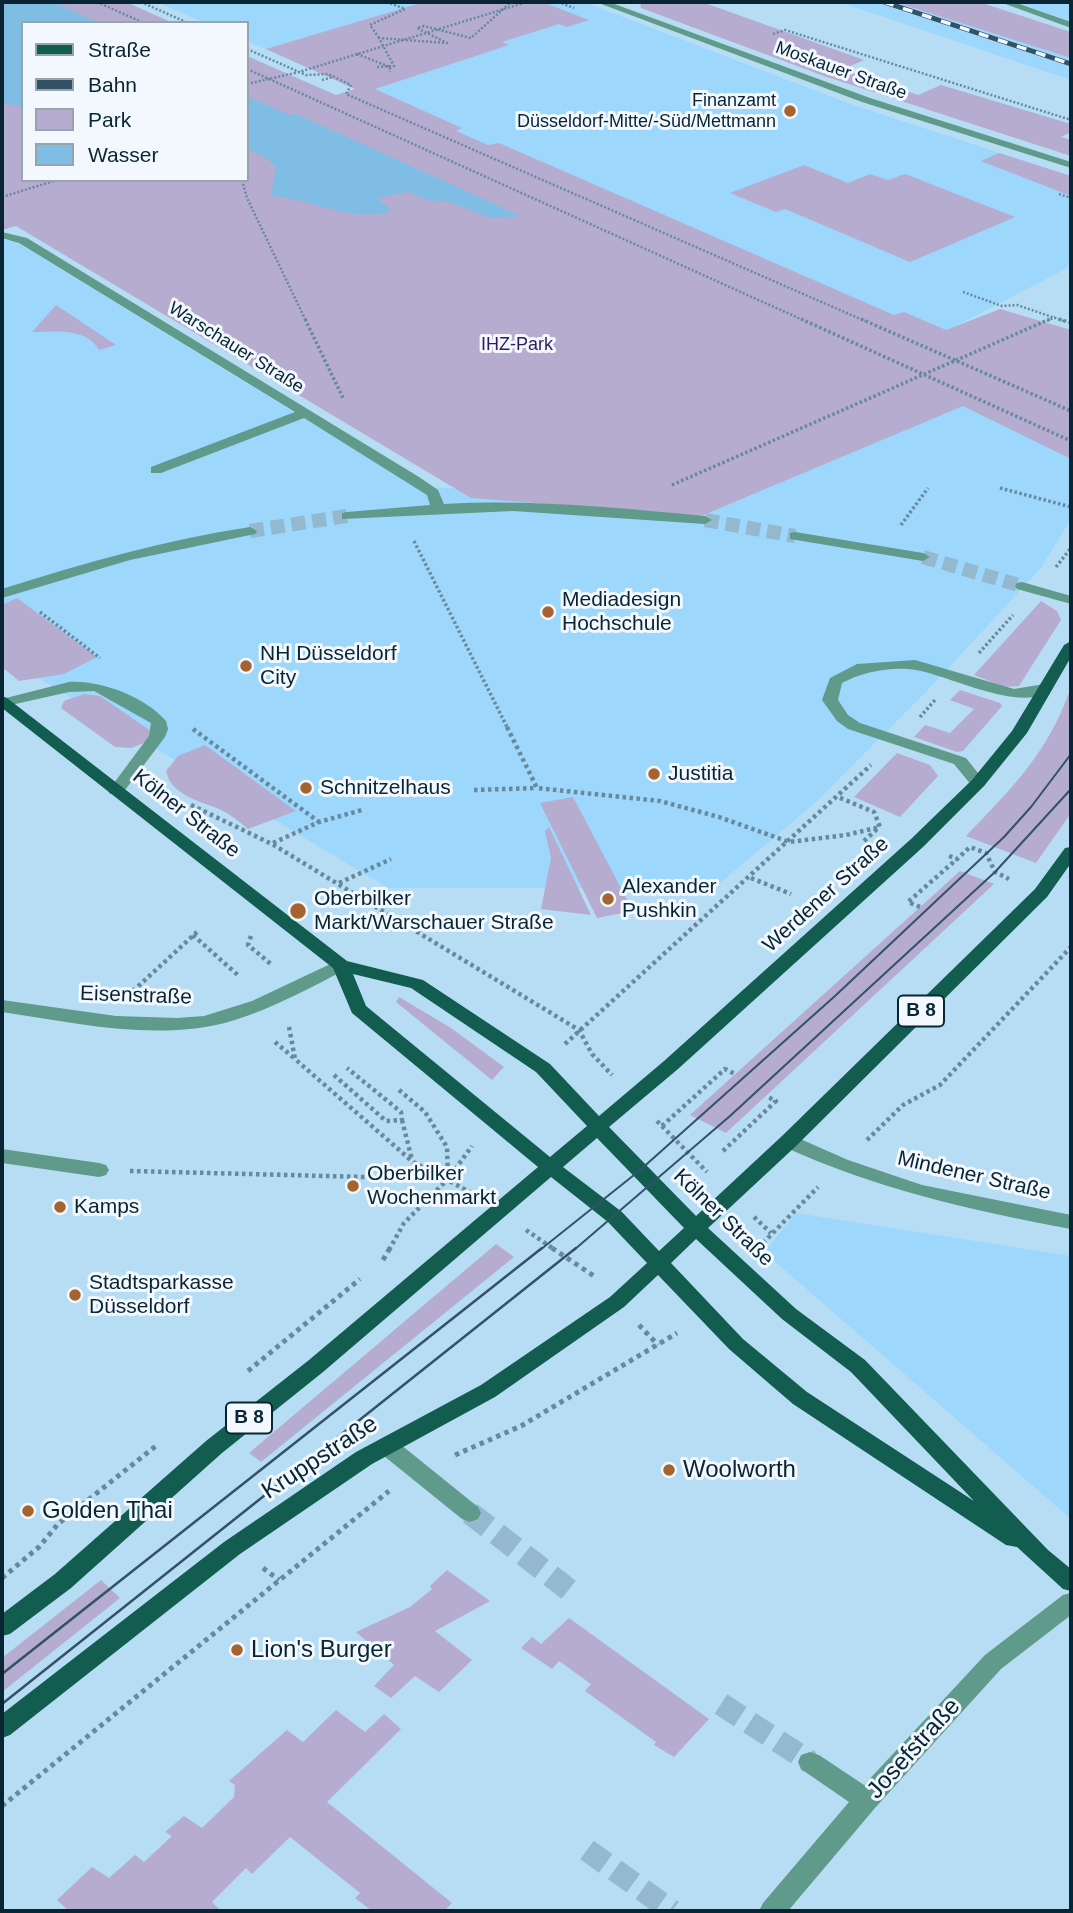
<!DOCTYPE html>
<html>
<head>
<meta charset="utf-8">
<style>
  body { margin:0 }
  #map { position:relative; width:1073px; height:1913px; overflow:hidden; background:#b7ddf5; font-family:Arial,sans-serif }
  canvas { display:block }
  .frame { position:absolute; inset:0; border:4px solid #092534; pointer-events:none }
  .legend { position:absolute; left:21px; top:21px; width:228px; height:161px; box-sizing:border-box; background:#f2f8fd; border:2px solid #95a4ad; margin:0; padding:9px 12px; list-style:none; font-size:21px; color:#092534 }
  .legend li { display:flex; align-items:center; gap:14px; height:35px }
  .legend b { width:35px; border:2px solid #95a4ad }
</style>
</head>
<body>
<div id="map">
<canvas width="1073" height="1913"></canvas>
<div class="frame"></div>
<ul class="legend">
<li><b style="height:9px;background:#125d4f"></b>Straße</li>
<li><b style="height:9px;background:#335263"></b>Bahn</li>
<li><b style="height:19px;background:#b5acd0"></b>Park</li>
<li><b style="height:19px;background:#7fbde4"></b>Wasser</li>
</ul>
</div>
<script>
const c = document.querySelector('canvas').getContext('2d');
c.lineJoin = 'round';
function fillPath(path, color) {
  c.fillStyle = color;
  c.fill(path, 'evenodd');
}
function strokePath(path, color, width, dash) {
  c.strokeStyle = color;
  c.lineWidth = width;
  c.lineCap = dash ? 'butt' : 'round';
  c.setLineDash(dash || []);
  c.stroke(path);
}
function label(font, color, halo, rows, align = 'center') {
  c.font = font + ' Arial,sans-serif';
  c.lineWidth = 6;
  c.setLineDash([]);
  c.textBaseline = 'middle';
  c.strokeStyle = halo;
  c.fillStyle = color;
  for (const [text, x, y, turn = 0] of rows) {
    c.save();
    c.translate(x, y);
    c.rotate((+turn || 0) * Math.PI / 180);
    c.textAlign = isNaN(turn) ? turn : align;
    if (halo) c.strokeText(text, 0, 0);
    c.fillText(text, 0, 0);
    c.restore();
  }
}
const built = new Path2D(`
  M157 2H584L853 105 1071 176V266L929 340 247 41V23H205Z
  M839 2H938L1071 39V80Z
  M1018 2H1071V21L1041 11Z
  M2 240H13L416 487 699 495 969 401 1071 458V519L1041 568 926 692 815 803 714 888H388L2 656Z
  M796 1213 1071 1256V1519L764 1252Z`);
const green = new Path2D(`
  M2 2H126L173 23H23V180H247V56L336 95 355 89 266 49 424 2 434 4 443 2H542L589 20 567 27 559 24 502 42 509 45 375 89 462 128 456 131 488 145 499 143 894 315 904 312 946 330 1000 309 1071 330V459L963 406 701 516 471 498 16 226 2 230Z
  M640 2H702L864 60 844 69 918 95 941 85 1071 124V132L1061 137 1071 140V156L824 76 641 8Z
  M895 2H979L1071 32V58Z
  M999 153 1071 176V196L981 161Z
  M804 165 848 183 870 174 888 180 905 174 1015 217 910 262 785 209 776 212 730 193Z
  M56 305 116 345 99 350C86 327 54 332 32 332Z
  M17 598 97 657 64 674 19 681 2 667V605Z
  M1041 601 1057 611 1061 620 1019 686 1004 687 974 675Z
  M1071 687V813L1036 863 966 836C1012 788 1049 752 1071 687Z
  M960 690 1000 703 1002 706 963 751 957 752 914 737 925 725 950 733 974 709 950 700Z
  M84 694 100 696 148 729 151 733 148 741 132 748 115 747 61 708 64 701Z
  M205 745 296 811 248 829C239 821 230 814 219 809 199 801 171 795 166 771L178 756Z
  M897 753 930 765 938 776 900 817 854 797Z
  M573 797 633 911 597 918 540 803Z
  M549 827 591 915 541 909 551 858 545 831Z
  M960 871 994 884 726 1133 690 1115Z
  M399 997 451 1028 504 1067 492 1080 396 1002Z
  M496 1244 514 1257 261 1462 249 1453Z
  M447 1570 490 1601 435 1631 472 1660 439 1692 415 1676 391 1698 374 1686 394 1665 356 1632 410 1607 432 1589 430 1586Z
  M101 1580 120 1598 2 1692V1658Z
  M569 1618 709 1719 674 1757 654 1745 656 1742 585 1691 591 1684 559 1661 552 1669 521 1648 532 1637 541 1644Z
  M336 1710 365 1732 384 1714 401 1729 327 1802 452 1903 444 1911H372L355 1898 360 1893 290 1837 252 1874 246 1868 212 1902 221 1911H69L57 1900 92 1867 109 1878 135 1855 144 1862 172 1836 165 1832 184 1816 202 1828 234 1797 235 1785 229 1781 287 1730 303 1742Z`);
const water = new Path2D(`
  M2 2H53L99 23H23V107L2 103Z
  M247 96 289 115 296 114 521 216 490 218 453 203 427 200 409 192 377 198 392 210C358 225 308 198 271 196L276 167 265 157 247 149Z`);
const minorTunnelFar1 = new Path2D(`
  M705 520 795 536
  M250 531 347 516
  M923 557 1022 586`);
const minorTunnel = new Path2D(`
  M470 1513 569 1590
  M721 1704 810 1762
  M587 1850 672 1911`);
const pathFar3 = new Path2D(`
  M97 2 144 23
  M141 2 188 23
  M558 2 574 8
  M773 34 785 30 1071 120
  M379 38 370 25 405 9 387 2
  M247 49 306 75 328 74 351 85 346 94 865 321
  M357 54 390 67V72
  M377 67 394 66 379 38 447 43 417 28 424 26 471 38 511 2
  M247 69 805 321
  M322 80 333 77
  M247 84 299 72 527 2
  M242 180 247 198 306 321
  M1059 194 1071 198
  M2 197 57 180
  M963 292 1002 306 1017 305 1064 321
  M1047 321 1055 317`);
const pathFar2 = new Path2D(`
  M305 319 343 398
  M801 319 1071 441
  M861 319 1071 411
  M1059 319 1071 323
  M672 485 1050 319
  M1000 488 1071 507
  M901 525 928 488
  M414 541 508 729
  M1056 567 1071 548
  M40 612 100 658
  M979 653 1013 615
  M920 717 935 700`);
const pathFar1 = new Path2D(`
  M507 727 537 788 660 801 719 817 789 842 846 835 880 827 874 812 838 797
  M193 729 319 822
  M474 790 537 788
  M191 805 272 844 579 1030 592 1054 612 1075
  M864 841 877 829
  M273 843 319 822 362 810
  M949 856 957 859 970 847 986 853 995 872 1009 879
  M751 878 791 894
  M339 883 391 859
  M920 907 908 902 957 859
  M193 935 240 977
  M251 936 248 945 272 965
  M133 991 197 932
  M289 1027 295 1059 413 1162 470 1192
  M275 1042 295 1059
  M565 1044 871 765
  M334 1075 386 1121 402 1120 401 1112 347 1068
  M399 1090 425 1112 447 1147 448 1178
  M402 1120 412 1160
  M657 1121 707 1172
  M662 1126 725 1069 735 1074
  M867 1140 903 1105 940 1085 1071 947
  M723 1151 776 1101 766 1096
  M130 1171 444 1179
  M754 1217 771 1233
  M526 1230 555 1250
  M763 1243 818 1187
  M389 1250 404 1223 448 1179 472 1146`);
const path = new Path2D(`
  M552 1248 594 1276
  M383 1260 390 1248
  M639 1325 658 1345
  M248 1371 360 1279
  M455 1455 521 1426 677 1333
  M263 1568 279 1580
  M2 1578 39 1547 58 1524 157 1445
  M2 1806 389 1491`);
const minor = new Path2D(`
  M596 2H609L870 98 1071 162V168L862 102Z
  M1000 2H1014L1071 22V28Z
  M2 232 27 238 419 477 438 490 444 504C531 499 618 508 705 516L712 520 705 524 513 511 342 519V513L347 512 430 505 427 495 304 418 161 473H151V467L295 412 19 243 2 238Z
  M250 527 257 531 255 534 130 560 2 598V589C83 563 165 540 250 527Z
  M795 532 923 553 930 557 923 561 790 539V533Z
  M1022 582 1071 596V604L1017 589 1015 586 1017 583Z
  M915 660 1014 689 1044 684 1052 689C1025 715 948 675 916 670 892 666 862 672 842 683L838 700 848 715 860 723 966 758 986 783 984 786H972L954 764 848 729 837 721 822 700 830 678 857 664Z
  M69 682C101 680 145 697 166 721L168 729 165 737 122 794H110L108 791 149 736 151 723 94 691 69 692 2 707V699Z
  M341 959 350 965 347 969C311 987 274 1008 235 1020 161 1043 77 1023 2 1012V1000L116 1016 177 1018 204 1016 252 1001Z
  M789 1134 848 1160 922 1185 1071 1215V1229C969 1210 877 1189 782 1146L779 1141 782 1136Z
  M2 1149 99 1163 106 1165 109 1170 106 1175 99 1177 2 1163Z
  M387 1438 395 1440 478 1507 481 1513 478 1519 470 1522 462 1519 379 1452 376 1446 379 1440Z
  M1071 1593V1615L1001 1669 875 1808 788 1911H759L763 1903 849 1802 801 1769 798 1762 801 1755 810 1752 819 1755 864 1785 985 1655 1063 1595Z`);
const major = new Path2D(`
  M1071 641V657L1027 733 984 786 923 847 678 1069 609 1127 696 1216 782 1136 1035 889 1065 848 1071 847V863L1047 897 796 1146 708 1228 796 1309 865 1360 1048 1550 1071 1569V1591L1063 1589 1017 1547 1006 1545 793 1404 729 1349 658 1275 624 1307 495 1397 372 1464 240 1554 10 1735 2 1738V1714L224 1542 356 1452 481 1385 610 1297 647 1263 608 1222 551 1177 323 1372 222 1453 71 1588 10 1634 2 1636V1614L55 1574 206 1441 309 1360 538 1167 352 1013 333 968 2 708V696L7 698 347 961 423 980 550 1064 599 1116 664 1061 911 839 972 780 1012 731 1064 645ZM353 974 411 988 536 1072 587 1126 550 1157 366 1006ZM597 1138 684 1228 659 1251 622 1212 563 1167ZM696 1239 782 1319 851 1372 974 1501 807 1392 743 1339 671 1263Z`);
const tramFar1 = new Path2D(`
  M540 1250 639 1171 835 996 1004 837 1031 807 1071 754
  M574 1250 730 1116 995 872 1071 789`);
const tram = new Path2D(`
  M2 1674 542 1248
  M2 1704 576 1248`);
const rail = new Path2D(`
  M884 2 1071 64`);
const markers = [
  [790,111,7,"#a5632f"],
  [548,612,7,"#a5632f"],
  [246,666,7,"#a5632f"],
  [654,774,7,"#a5632f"],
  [306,788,7,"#a5632f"],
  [608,899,7,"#a5632f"],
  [298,911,9,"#a5632f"],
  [353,1186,7,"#a5632f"],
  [60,1207,7,"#a5632f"],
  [75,1295,7,"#a5632f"],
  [669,1470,7,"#a5632f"],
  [28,1511,7,"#a5632f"],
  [237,1650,7,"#a5632f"]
];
const farStreetnames = [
  ["Moskauer Straße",841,71,20],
  ["Warschauer Straße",236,348,32]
];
const farPoinames = [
  ["Finanzamt",776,101],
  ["Düsseldorf-Mitte/-Süd/Mettmann",776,122]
];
const farParknames = [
  ["IHZ-Park",517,345]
];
const shields = [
  [921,1011,46],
  [249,1418,46]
];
const shieldNames = [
  ["B 8",921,1011],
  ["B 8",249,1418]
];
const poiNames = [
  ["Mediadesign",562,600],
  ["Hochschule",562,624],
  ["NH Düsseldorf",260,654],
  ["City",260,678],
  ["Justitia",668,774],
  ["Schnitzelhaus",320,788],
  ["Alexander",622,887],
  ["Pushkin",622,911],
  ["Oberbilker",314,899],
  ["Markt/Warschauer Straße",314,923],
  ["Oberbilker",367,1174],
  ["Wochenmarkt",367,1198],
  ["Kamps",74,1207],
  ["Stadtsparkasse",89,1283],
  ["Düsseldorf",89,1307]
];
const streetNames = [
  ["Kölner Straße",186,814,38],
  ["Werdener Straße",826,895,-42],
  ["Eisenstraße",136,996,2],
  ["Mindener Straße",974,1176,13],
  ["Kölner Straße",723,1218,44]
];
const nearStreetnames = [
  ["Kruppstraße",320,1458,-33],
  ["Josefstraße",914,1749,-48]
];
const nearPoinames = [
  ["Woolworth",683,1470],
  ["Golden Thai",42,1511],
  ["Lion's Burger",251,1650]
];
fillPath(built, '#9dd7fc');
fillPath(green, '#b5acd0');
fillPath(water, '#7fbde4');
strokePath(minorTunnelFar1, '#94b8ce', 14, [14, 7]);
strokePath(minorTunnel, '#94b8ce', 23, [23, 11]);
strokePath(pathFar3, '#67899c', 2.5, [2, 2]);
strokePath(pathFar2, '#67899c', 3.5, [2.5, 2.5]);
strokePath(pathFar1, '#67899c', 4.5, [3.5, 3.5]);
strokePath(path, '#67899c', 5, [4.5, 4.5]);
fillPath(minor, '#5f9a8b');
fillPath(major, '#125d4f');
strokePath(tramFar1, '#335263', 2);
strokePath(tram, '#335263', 2.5);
strokePath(rail, '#335263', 5);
strokePath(rail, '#f2f8fd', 3.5, [10]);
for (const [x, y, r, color] of markers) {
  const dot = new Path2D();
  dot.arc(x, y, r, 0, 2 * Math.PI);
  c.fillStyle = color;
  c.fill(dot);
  strokePath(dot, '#f2f8fd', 2.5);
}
label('18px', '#092534', '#f2f8fd', farStreetnames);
label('18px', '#092534', '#f2f8fd', farPoinames, 'right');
label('18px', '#34195d', '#f2f8fd', farParknames);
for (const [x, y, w] of shields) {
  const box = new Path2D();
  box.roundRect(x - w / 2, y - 15.5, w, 31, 5);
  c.fillStyle = '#f2f8fd';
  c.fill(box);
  strokePath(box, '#092534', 2);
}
label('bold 19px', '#092534', null, shieldNames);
label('21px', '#092534', '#f2f8fd', poiNames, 'left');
label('21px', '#092534', '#f2f8fd', streetNames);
label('24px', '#092534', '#f2f8fd', nearStreetnames);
label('24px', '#092534', '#f2f8fd', nearPoinames, 'left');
</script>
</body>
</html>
